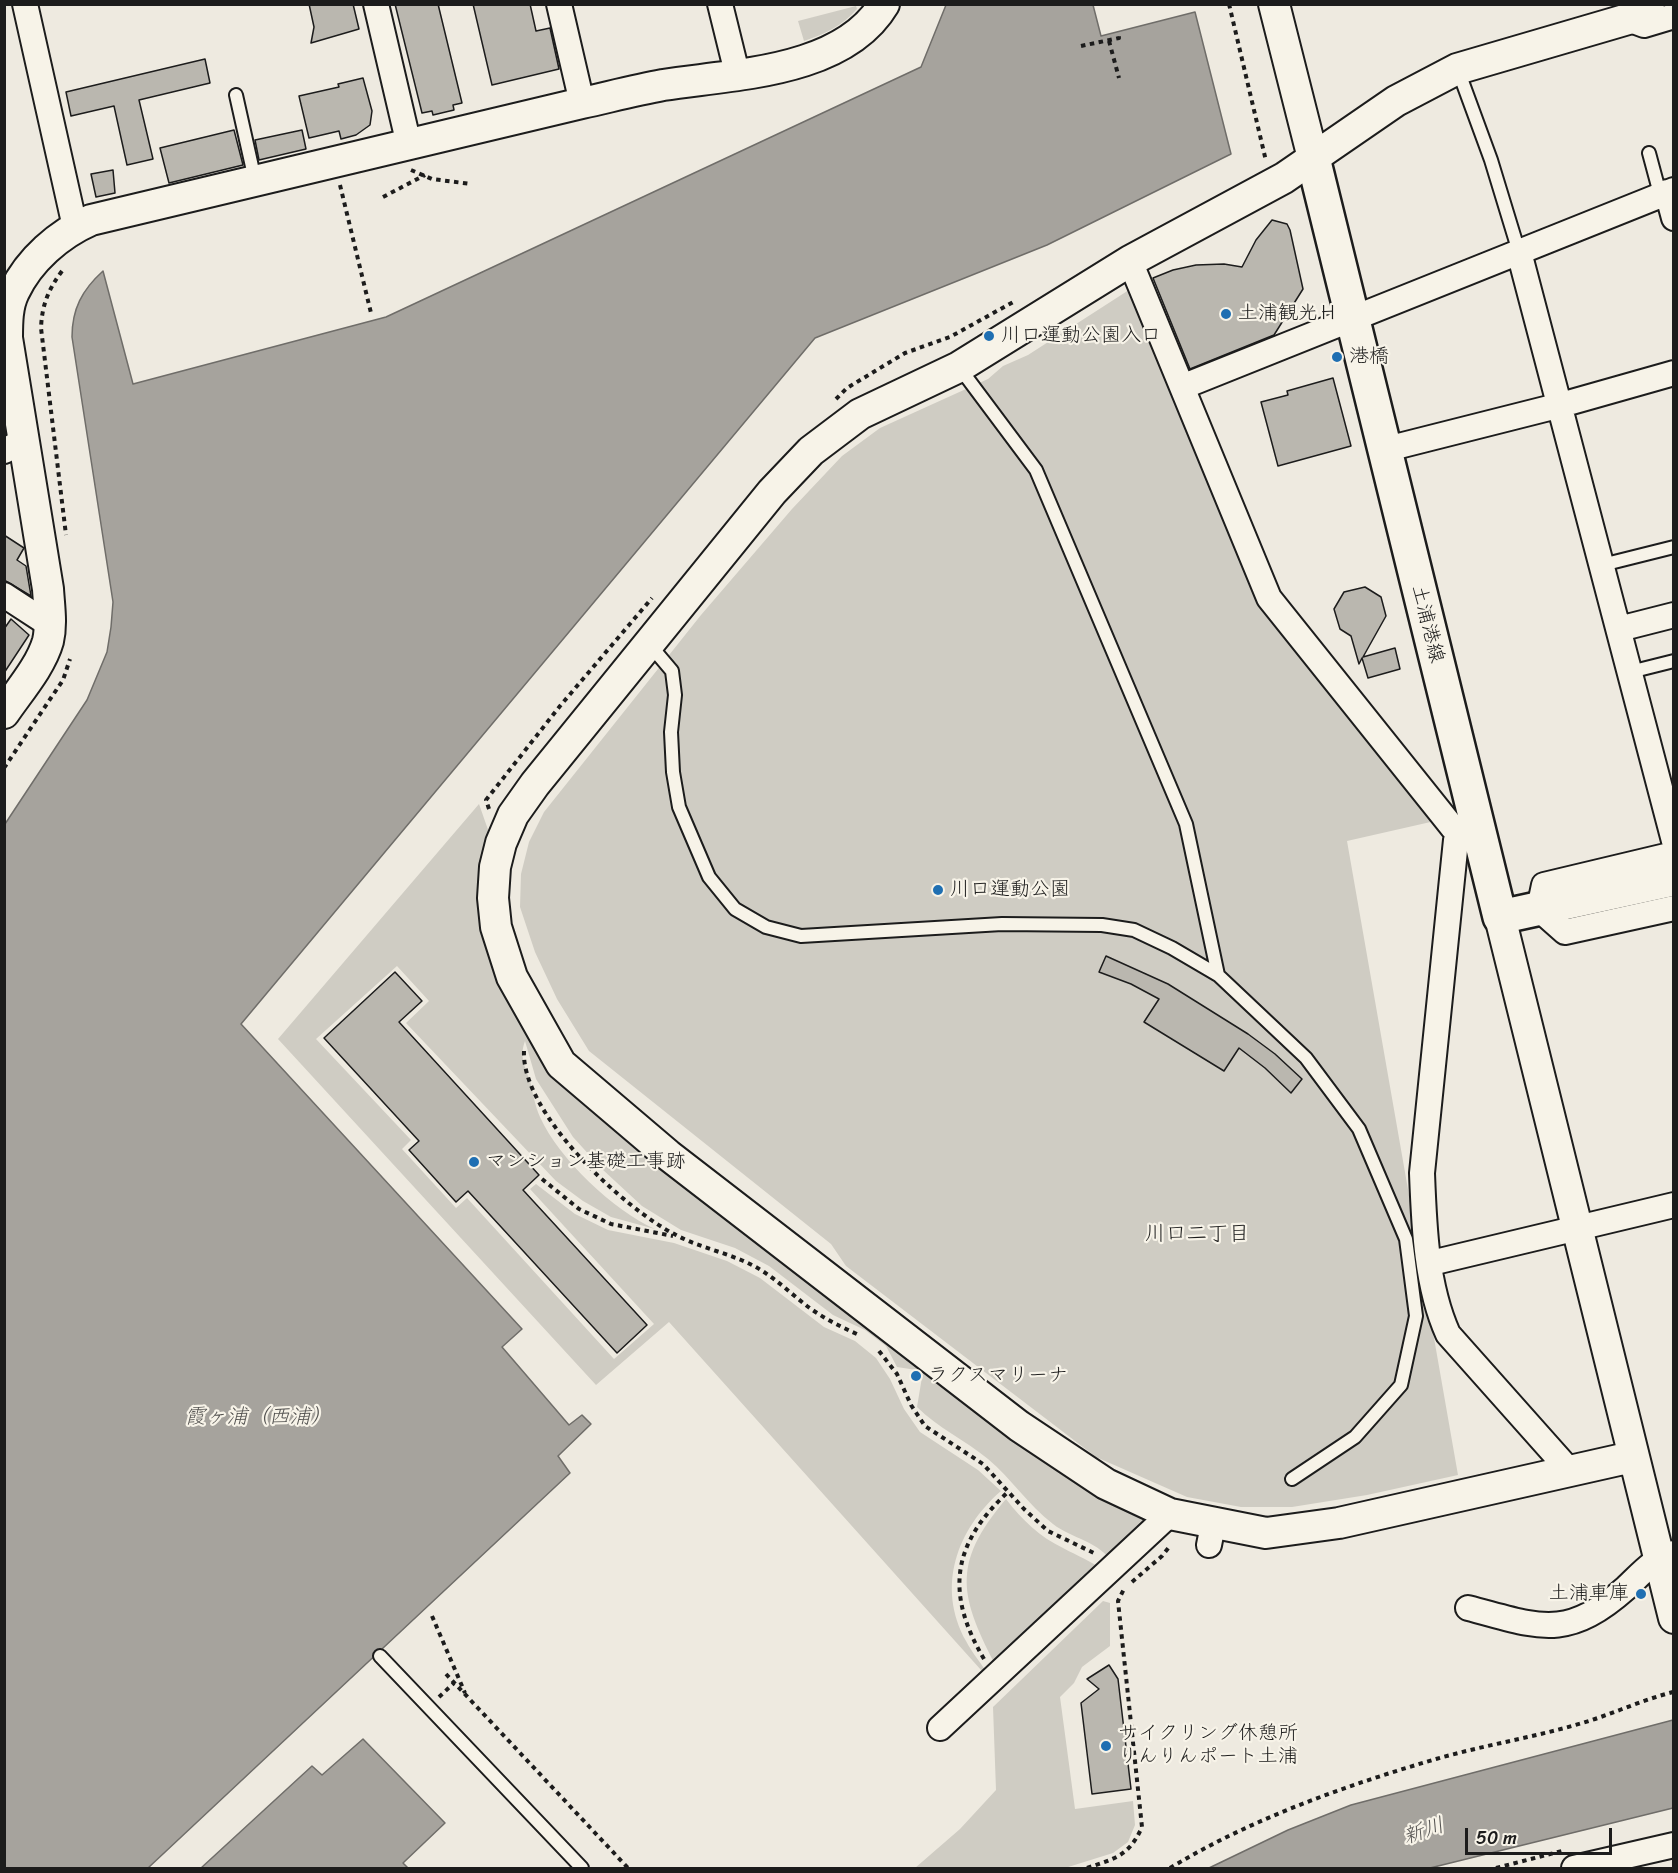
<!DOCTYPE html>
<html>
<head>
<meta charset="utf-8">
<style>
  body { margin:0 }
  #map { position:relative; width:1678px; height:1873px; overflow:hidden; background:#eeeae0; font-family:Sriracha,sans-serif }
  canvas { display:block }
  .frame { position:absolute; inset:0; border:6px solid #1c1c1c; pointer-events:none }
  .scale { position:absolute; left:1465px; top:1828px; width:147px; height:27px; box-sizing:border-box; border:3px solid #1c1c1c; border-top:0; padding-left:8px; font-size:18px; line-height:21px; white-space:nowrap; color:#1c1c1c; -webkit-text-stroke:4px #f7f3e8; paint-order:stroke }
</style>
</head>
<body>
<div id="map">
<canvas width="1678" height="1873"></canvas>
<div class="frame"></div>
<div class="scale">50 m</div>
</div>
<script>
const c = document.querySelector('canvas').getContext('2d');
c.lineJoin = 'round';
function fillPath(path, color) {
  c.fillStyle = color;
  c.fill(path, 'evenodd');
}
function strokePath(path, color, width, dash) {
  c.strokeStyle = color;
  c.lineWidth = width;
  c.lineCap = dash ? 'butt' : 'round';
  c.setLineDash(dash || []);
  c.stroke(path);
}
function label(font, color, halo, rows, align = 'center') {
  c.font = font + ' Sriracha,"Klee One",sans-serif';
  c.lineWidth = 4.5;
  c.setLineDash([]);
  c.textBaseline = 'middle';
  c.strokeStyle = halo;
  c.fillStyle = color;
  for (const [text, x, y, turn = 0] of rows) {
    c.save();
    c.translate(x, y);
    c.rotate((+turn || 0) * Math.PI / 180);
    c.textAlign = isNaN(turn) ? turn : align;
    if (halo) c.strokeText(text, 0, 0);
    c.fillText(text, 0, 0);
    c.restore();
  }
}
const green = new Path2D(`
  M856 6 857 9C842 26 825 34 804 41L798 21Z
  M1132 288 1262 599 1435 821 1347 841 1458 1475 1367 1495 1292 1507H1241L1187 1497 1096 1457 846 1266 831 1244 589 1051 557 999 535 952 520 907 521 874 529 842 544 812 701 615 792 509 842 456 880 428 988 379 1003 366 1028 355Z
  M479 804 493 844 488 867 554 1069 1163 1517 1113 1564C1100 1541 1072 1539 1053 1524 1028 1505 1011 1478 988 1459 965 1440 938 1428 917 1407L923 1371 897 1367 886 1346 865 1330 833 1315 769 1266 735 1248 681 1230 642 1206 602 1169 573 1137 536 1079 525 1041C519 1057 525 1066 530 1081 533 1093 535 1106 540 1117 559 1159 614 1211 655 1229L611 1217 583 1201 556 1181 406 1023 429 1001 397 966 316 1039 411 1140 402 1149 456 1208 467 1198 614 1359 654 1324 530 1189 536 1184 575 1214 608 1230 674 1243 727 1261 760 1278 824 1327 855 1341 876 1358 890 1379 904 1409 920 1432 978 1470 1001 1491C957 1529 936 1587 966 1641 972 1653 982 1664 989 1676L981 1670 669 1322 596 1385 278 1039Z
  M1006 1499C1022 1520 1040 1537 1063 1548 1078 1556 1091 1561 1104 1571L998 1670C960 1597 950 1565 1006 1499Z
  M1103 1601 1110 1603V1646L1082 1667 1074 1683 1060 1697 1075 1809 1133 1801 1135 1825 1128 1842 1113 1853 1065 1868H915L960 1829 996 1790 993 1707Z`);
const water = new Path2D(`
  M946 5H1093L1101 36 1195 12 1231 154 1047 245 815 338 241 1024 522 1329 502 1347 569 1425 582 1415 591 1424 558 1456 570 1473 148 1868H5V824L87 700 107 652 111 627 113 602 72 337C72 309 82 290 103 271L133 384 386 317 921 67Z
  M1673 1720V1808L1430 1868H1209L1288 1830 1351 1805Z
  M363 1739 445 1823 403 1863 408 1868H201L312 1766 322 1775Z`);
const building = new Path2D(`
  M309 4H353L359 29 311 43 314 27Z
  M395 4H438L462 103 453 105 454 110 433 115 432 111 422 113Z
  M473 4H530L536 31 550 28 559 69 492 85Z
  M205 59 210 83 139 100 153 159 127 165 114 106 71 116 66 92Z
  M363 78 372 111 370 125 356 135 341 139 339 131 309 138 299 96 339 87 338 84Z
  M234 130 243 165 169 183 160 148Z
  M302 130 306 149 259 160 255 140Z
  M113 170 115 193 96 197 91 174Z
  M1272 220 1287 224 1290 230 1303 289 1274 335 1190 369 1153 278 1173 270 1196 265 1224 264 1242 267 1256 240Z
  M1333 378 1351 446 1278 466 1261 402 1288 395 1287 391Z
  M4 535 24 548 17 560 26 566 31 596 4 580Z
  M1365 587 1381 597 1386 616 1363 657 1395 648 1400 669 1368 678 1362 658 1359 664 1351 636 1340 629 1334 609 1344 592Z
  M11 619 29 635 4 673V629Z
  M1106 956 1168 984 1248 1034 1275 1054 1302 1079 1291 1093 1265 1068 1239 1048 1224 1071 1144 1022 1159 999 1131 984 1099 972Z
  M395 972 422 1001 399 1022 539 1175 523 1190 647 1325 617 1353 468 1191 456 1202 409 1150 419 1141 324 1038Z
  M1109 1665 1118 1679 1131 1789 1092 1794 1081 1703 1099 1689 1087 1679Z`);
const path = new Path2D(`
  M1229 4 1266 161
  M1109 41 1119 78
  M1081 46 1119 38 1118 32
  M411 170 432 179 471 184
  M340 185 371 313
  M383 197 425 175
  M62 271C48 290 42 305 41 328L66 535
  M836 399 847 388 905 353 950 337 1015 301
  M4 768 63 680 70 659
  M489 809 486 800 560 706 652 598
  M524 1051C521 1113 624 1209 676 1235 704 1250 737 1254 764 1272 779 1282 793 1295 807 1306 823 1318 841 1327 859 1335
  M542 1179 579 1209 611 1224 673 1236
  M879 1351 897 1374 911 1405 925 1426 983 1464 1024 1509 1048 1531 1096 1554
  M1132 1582 1162 1556 1170 1546
  M432 1616 465 1693
  M984 1659C945 1593 952 1544 1008 1492
  M446 1674 628 1868
  M439 1697 454 1683
  M1087 1868C1116 1858 1129 1856 1142 1827L1118 1601 1124 1589
  M1170 1868C1251 1819 1344 1786 1436 1759 1488 1744 1543 1736 1595 1719 1621 1710 1646 1699 1673 1692L1674 1694
  M1496 1868 1562 1851`);
const service = new Path2D(`
  M1458 70 1491 160 1519 252
  M236 95 255 180
  M1649 153 1660 194
  M959 367 1036 470 1186 824 1218 975 1306 1058 1359 1129 1406 1239 1416 1316 1401 1385 1355 1437 1292 1479
  M1602 565 1674 547
  M650 645 672 671 675 695 671 732 673 772 679 807 709 877 735 909 766 927 801 936 1002 924 1102 925 1134 930 1172 948 1218 975
  M1630 672 1674 661
  M380 1656 582 1868`);
const minor = new Path2D(`
  M25 4 75 227
  M376 4 409 145
  M559 4 582 103
  M720 4 738 77
  M1628 19 1644 25 1674 16
  M1667 192 1674 218
  M1519 252 1674 841
  M1130 261 1269 598 1453 828
  M1182 387 1674 190
  M1383 450 1561 405 1674 373
  M4 451 25 440
  M4 595 50 625
  M1619 629 1674 615
  M1456 840 1422 1173C1424 1226 1426 1285 1448 1334L1569 1470
  M1674 854 1544 885 1539 909 1565 932 1674 908
  M1431 1263 1674 1205
  M1209 1545 1213 1525
  M1468 1608C1538 1626 1565 1642 1626 1588 1641 1574 1653 1559 1674 1553
  M940 1728 1170 1514
  M1574 1868 1674 1845`);
const tertiary = new Path2D(`
  M1274 4 1313 158
  M4 713C19 691 41 666 48 641 52 624 49 606 48 589L7 338C7 323 7 306 14 292 29 260 59 234 91 220L582 103C609 97 636 90 663 85 733 74 843 73 884 4
  M1500 917 1674 1618
  M1632 1457 1339 1523 1266 1533 1170 1514 1106 1484 1019 1426 668 1155 561 1064 512 977 496 927 493 898 495 867 501 843 513 815 535 784 772 492 811 451 860 414 959 367 1130 261 1284 178 1396 101 1457 69 1628 19 1649 4`);
const secondary = new Path2D(`
  M1313 158 1500 917 1674 879`);
const markers = [
  [1226,314,6,"#1f6fb2"],
  [989,336,6,"#1f6fb2"],
  [1337,357,6,"#1f6fb2"],
  [938,890,6,"#1f6fb2"],
  [474,1162,6,"#1f6fb2"],
  [916,1376,6,"#1f6fb2"],
  [1641,1594,6,"#1f6fb2"],
  [1106,1746,6,"#1f6fb2"]
];
const poiNames = [
  ["土浦観光Ｈ",1238,314],
  ["川口運動公園入口",1001,336],
  ["港橋",1349,357],
  ["川口運動公園",950,890],
  ["マンション基礎工事跡",486,1162],
  ["ラクスマリーナ",928,1376],
  ["土浦車庫",1629,1594,"right"],
  ["サイクリング休憩所",1118,1734],
  ["りんりんポート土浦",1118,1757]
];
const streetNames = [
  ["土浦港線",1427,624,76]
];
const neighbourhoodNames = [
  ["川口二丁目",1197,1235]
];
const waterNames = [
  ["霞ヶ浦（西浦）",258,1418],
  ["新川",1424,1832,-19]
];
fillPath(green, '#cfccc3');
fillPath(water, '#a6a39d');
strokePath(water, '#6f6d69', 1.5);
fillPath(building, '#bab7af');
strokePath(building, '#1c1c1c', 1.5);
strokePath(service, '#1c1c1c', 16);
strokePath(minor, '#1c1c1c', 28);
strokePath(tertiary, '#1c1c1c', 34);
strokePath(secondary, '#1c1c1c', 38);
strokePath(path, '#1c1c1c', 4, [4.5, 4.5]);
strokePath(service, '#f7f3e8', 12);
strokePath(minor, '#f7f3e8', 24);
strokePath(tertiary, '#f7f3e8', 30);
strokePath(secondary, '#f7f3e8', 33);
for (const [x, y, r, color] of markers) {
  const dot = new Path2D();
  dot.arc(x, y, r, 0, 2 * Math.PI);
  c.fillStyle = color;
  c.fill(dot);
  strokePath(dot, '#f7f3e8', 2);
}
label('20px', '#1c1c1c', '#f7f3e8', poiNames, 'left');
label('20px', '#1c1c1c', '#f7f3e8', streetNames);
label('21px', '#1c1c1c', '#f7f3e8', neighbourhoodNames);
label('italic 21px', '#535250', '#f7f3e8', waterNames);
</script>
</body>
</html>
